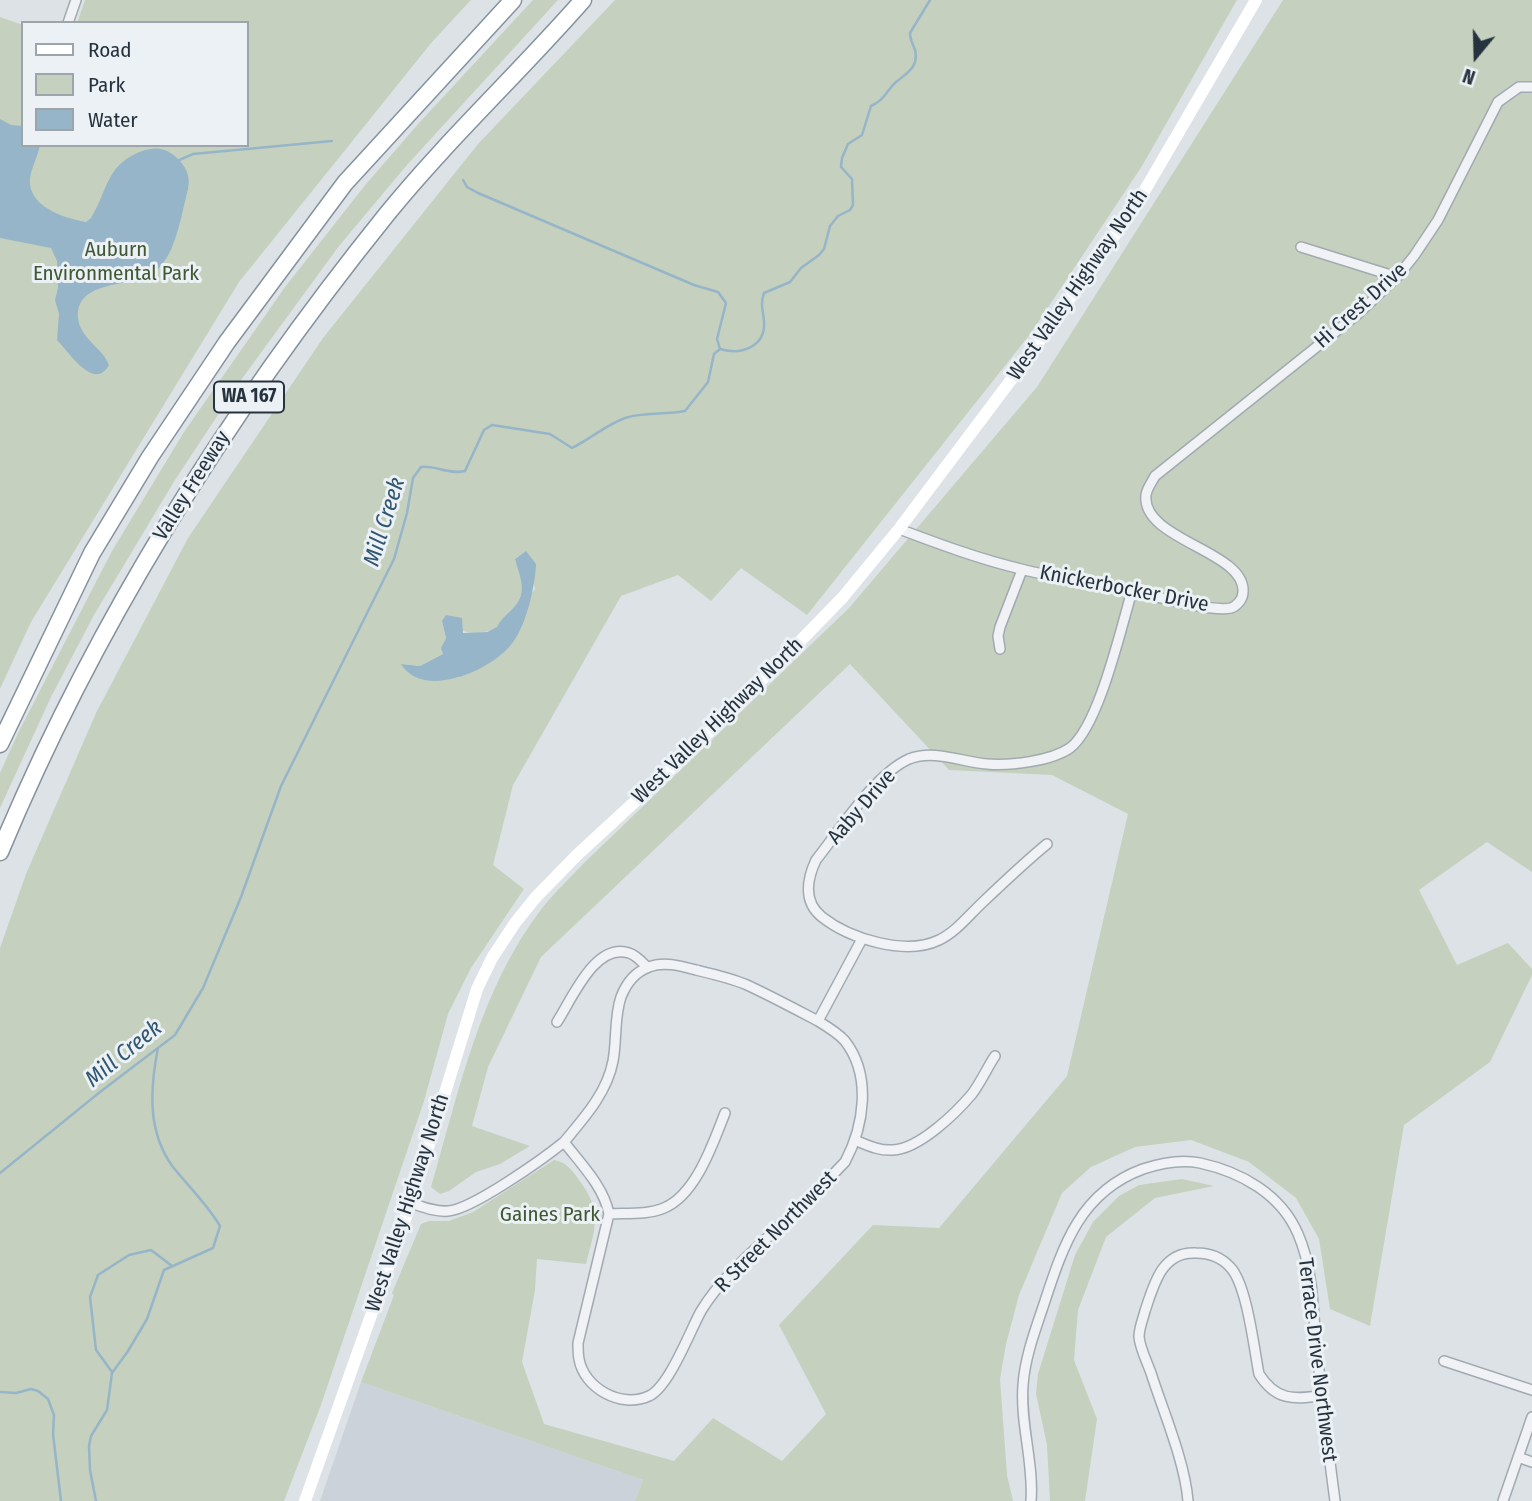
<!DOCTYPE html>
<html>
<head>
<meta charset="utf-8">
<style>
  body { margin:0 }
  #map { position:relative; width:1532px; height:1501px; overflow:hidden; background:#dde2e7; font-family:"Fira Sans Condensed",sans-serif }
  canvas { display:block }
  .legend { position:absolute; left:21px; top:21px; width:228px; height:126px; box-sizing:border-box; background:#ecf1f5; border:2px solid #9da5ab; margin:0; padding:9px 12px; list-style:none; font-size:21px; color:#26323d }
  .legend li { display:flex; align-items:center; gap:14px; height:35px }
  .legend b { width:35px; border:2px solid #9da5ab }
  .north { position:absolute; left:1441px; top:21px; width:70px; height:70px; -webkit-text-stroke:5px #ecf1f5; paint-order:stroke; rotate:199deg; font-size:19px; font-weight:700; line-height:28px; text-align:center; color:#26323d }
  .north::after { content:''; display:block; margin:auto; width:24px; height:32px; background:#26323d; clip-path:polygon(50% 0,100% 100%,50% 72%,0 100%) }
</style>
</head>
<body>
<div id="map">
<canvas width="1532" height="1501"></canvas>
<ul class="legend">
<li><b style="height:9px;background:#fff"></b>Road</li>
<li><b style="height:19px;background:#c5d1be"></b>Park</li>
<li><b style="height:19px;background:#97b5c8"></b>Water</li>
</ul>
<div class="north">N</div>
</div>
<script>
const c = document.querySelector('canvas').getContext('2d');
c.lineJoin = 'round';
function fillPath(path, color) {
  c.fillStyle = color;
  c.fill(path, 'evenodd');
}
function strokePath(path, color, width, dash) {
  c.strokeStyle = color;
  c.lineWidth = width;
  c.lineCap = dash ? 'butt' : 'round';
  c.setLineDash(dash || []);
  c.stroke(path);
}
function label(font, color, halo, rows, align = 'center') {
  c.font = font + ' "Fira Sans Condensed",sans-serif';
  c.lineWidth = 6;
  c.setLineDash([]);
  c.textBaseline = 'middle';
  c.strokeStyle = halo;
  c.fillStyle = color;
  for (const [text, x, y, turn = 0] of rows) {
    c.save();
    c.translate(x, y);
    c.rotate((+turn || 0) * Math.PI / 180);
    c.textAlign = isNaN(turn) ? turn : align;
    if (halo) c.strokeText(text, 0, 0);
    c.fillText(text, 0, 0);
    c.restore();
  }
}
const built = new Path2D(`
  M361 1382 643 1480 635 1501H320Z`);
const green = new Path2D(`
  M85 0H471L432 42 239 282 31 622 0 689V17L23 25V145H247V23H77Z
  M533 0H558L407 165 339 246 241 380 175 480 94 615 51 697 0 808V773L18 733 112 551 184 432 285 287 366 184 419 123Z
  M615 0H1237L1142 166 1031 333 807 615 741 568 711 601 678 575 621 596 513 785 493 865 524 889 471 968 448 1014 424 1101 321 1405 284 1501H0V948L26 874 96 713 188 538 323 338 478 144ZM526 551 535 589 458 678 402 664 420 666 443 654 442 648 446 638 442 621C463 633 473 637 497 628 502 616 514 610 519 600 526 587 519 571 515 559Z
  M1283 0H1532V872L1487 842 1419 890 1457 965 1508 943 1532 969V975L1490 1062 1404 1125 1370 1326 1330 1309 1319 1239 1296 1198 1249 1162 1191 1140 1135 1147 1091 1167 1062 1193 1019 1295 1006 1344 1000 1379 1007 1475 1013 1501H635L643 1480 361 1382 394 1295 392 1293 421 1224 429 1221H449L473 1212 554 1160C566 1162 572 1170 579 1180 603 1211 595 1229 586 1264L537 1259 535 1290 522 1362 544 1424 674 1461 713 1418 782 1461 826 1414 779 1325 873 1225 939 1228 1067 1076 1128 814 1052 775 949 770 850 664 541 957 488 1067 472 1126 530 1146 500 1164 476 1172 449 1191 440 1194 431 1187C459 1091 480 988 543 907 555 892 570 878 583 864L849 608 1037 387Z
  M1182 1179 1214 1186 1155 1198 1106 1237 1078 1310 1074 1360 1097 1419 1085 1501H1050L1047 1445 1036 1394 1038 1374 1075 1255 1093 1222 1119 1196 1139 1185Z`);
const water = new Path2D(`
  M0 119 11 125 23 126V145H40C38 156 32 166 30 178 27 206 63 218 86 222L91 218C109 188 106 163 145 150 157 147 165 148 175 156 185 165 191 175 188 189 183 208 176 250 162 264 159 268 155 273 150 275 130 287 76 280 78 317 79 338 103 348 109 365 94 392 69 352 57 340L59 314 55 300 58 288 57 261 51 248 0 238Z
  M526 551 536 564C535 587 526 628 510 646 489 671 423 700 401 664L420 666 443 654 441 648 446 638 442 621 446 615 462 618 463 633 487 632 497 627C502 616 514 610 519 600 526 587 518 571 515 559Z`);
const stream = new Path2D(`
  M177 161 193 154 332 141
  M463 180 467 187 478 193 694 285 718 292 726 303 717 339 720 349
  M0 1173 100 1092 175 1035 203 988 241 897 281 786 394 559 407 513 413 478 421 467C436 465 448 475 465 471L484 430 492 425 550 434 572 448C590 439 606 425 625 418 643 412 666 415 685 411L708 382 714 354 720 349C740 355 766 348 764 321 763 310 760 304 764 293L790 282 801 268 819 255 824 249 830 226 838 216 850 210 853 205 852 179 841 167 842 158 848 144 862 135 871 106C886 99 886 91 896 82 907 73 919 67 915 50 913 44 910 40 910 33L930 0
  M112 1372 96 1350 90 1297 98 1275 129 1255 151 1250 172 1266
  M0 1392 16 1393 31 1389 38 1391 48 1399 54 1415 53 1434 61 1501
  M96 1501 90 1470 89 1446 91 1436 107 1410 112 1373 128 1351 147 1319 164 1270 213 1248 220 1226C207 1204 189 1187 173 1167 147 1132 150 1088 158 1048`);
const minor = new Path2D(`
  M68 23 76 0
  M1301 247 1397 277
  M899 529C939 544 979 559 1021 569 1060 579 1102 584 1141 593 1161 598 1213 612 1231 608 1237 606 1243 599 1243 592 1246 551 1141 540 1146 495 1147 488 1152 482 1155 476L1359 313 1397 277 1414 256 1438 220 1498 102 1519 87H1532
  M1000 649 998 636 1000 627 1022 570
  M1047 844C1025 862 1004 882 983 902 969 915 956 932 939 940 906 956 850 939 822 917 803 902 807 879 816 860 840 830 875 774 909 759 935 749 961 762 987 764 1010 766 1051 761 1070 748 1099 726 1121 628 1132 591
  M818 1021C795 1009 771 996 747 985 731 978 713 974 696 970 681 966 664 961 649 967 635 972 626 984 621 997 614 1017 617 1040 613 1061 607 1093 584 1118 564 1142 581 1164 604 1187 609 1214L578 1343C578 1348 578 1354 579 1359 584 1388 621 1409 649 1396 669 1387 690 1331 701 1311 722 1277 752 1252 781 1225 803 1205 824 1184 845 1162 864 1126 872 1076 845 1041 838 1033 828 1027 818 1021L862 939
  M557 1022C572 999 595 942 629 953 636 955 642 962 647 967
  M857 1141C869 1146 880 1151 893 1150 919 1149 956 1113 972 1094 981 1082 987 1068 995 1056
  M411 1203C423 1207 435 1212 448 1211 471 1210 543 1159 564 1142
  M609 1214C627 1213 647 1215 664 1208 696 1195 713 1143 725 1113
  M1444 1361 1532 1390
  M1518 1457 1532 1462
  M1031 1501C1034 1463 1020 1424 1023 1385 1025 1357 1035 1331 1044 1304 1063 1246 1080 1192 1143 1169 1161 1163 1181 1159 1200 1163 1241 1172 1281 1194 1298 1234 1313 1268 1313 1308 1316 1344 1322 1396 1328 1449 1335 1501
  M1188 1501C1185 1462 1163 1411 1151 1373 1147 1362 1140 1348 1139 1337 1139 1328 1143 1319 1145 1311 1154 1284 1162 1251 1196 1253 1209 1253 1221 1257 1230 1267 1247 1284 1254 1349 1259 1374 1276 1401 1293 1399 1322 1396
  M1503 1501 1532 1417`);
const secondary = new Path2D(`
  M305 1501 411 1203 477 989 492 958 515 923 536 897 577 855 691 750 784 658 843 597 899 529 1023 364 1135 207 1256 0`);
const motorway = new Path2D(`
  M0 744 92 553 150 457 227 342 345 183 513 0
  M0 852C96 621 230 409 387 214 448 139 519 73 583 0`);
const shields = [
  [249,397,70]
];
const shieldNames = [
  ["WA 167",249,397]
];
const parkNames = [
  ["Auburn",116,250],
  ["Environmental Park",116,274],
  ["Gaines Park",550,1215]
];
const streetNames = [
  ["West Valley Highway North",1078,285,-55],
  ["Hi Crest Drive",1361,306,-42],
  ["Valley Freeway",192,486,-58],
  ["Knickerbocker Drive",1124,589,11],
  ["West Valley Highway North",718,721,-44],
  ["Aaby Drive",862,807,-49],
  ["West Valley Highway North",408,1203,-72],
  ["R Street Northwest",776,1232,-45],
  ["Terrace Drive Northwest",1317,1360,83]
];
const waterNames = [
  ["Mill Creek",385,522,-73],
  ["Mill Creek",124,1054,-39]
];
fillPath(built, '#cbd2d9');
fillPath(green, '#c5d1be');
fillPath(water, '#97b5c8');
strokePath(stream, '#97b5c8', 2.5);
strokePath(minor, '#a2aab1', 12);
strokePath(motorway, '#84929e', 19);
strokePath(minor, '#f0f2f5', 9);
strokePath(secondary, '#fff', 12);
strokePath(motorway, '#fff', 16);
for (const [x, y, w] of shields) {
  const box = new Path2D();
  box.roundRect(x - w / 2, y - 15.5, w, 31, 5);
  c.fillStyle = '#ecf1f5';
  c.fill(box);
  strokePath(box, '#26323d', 2);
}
label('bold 19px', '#26323d', null, shieldNames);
label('21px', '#405934', '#ecf1f5', parkNames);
label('21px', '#26323d', '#ecf1f5', streetNames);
label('italic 23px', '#315671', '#ecf1f5', waterNames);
</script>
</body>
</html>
